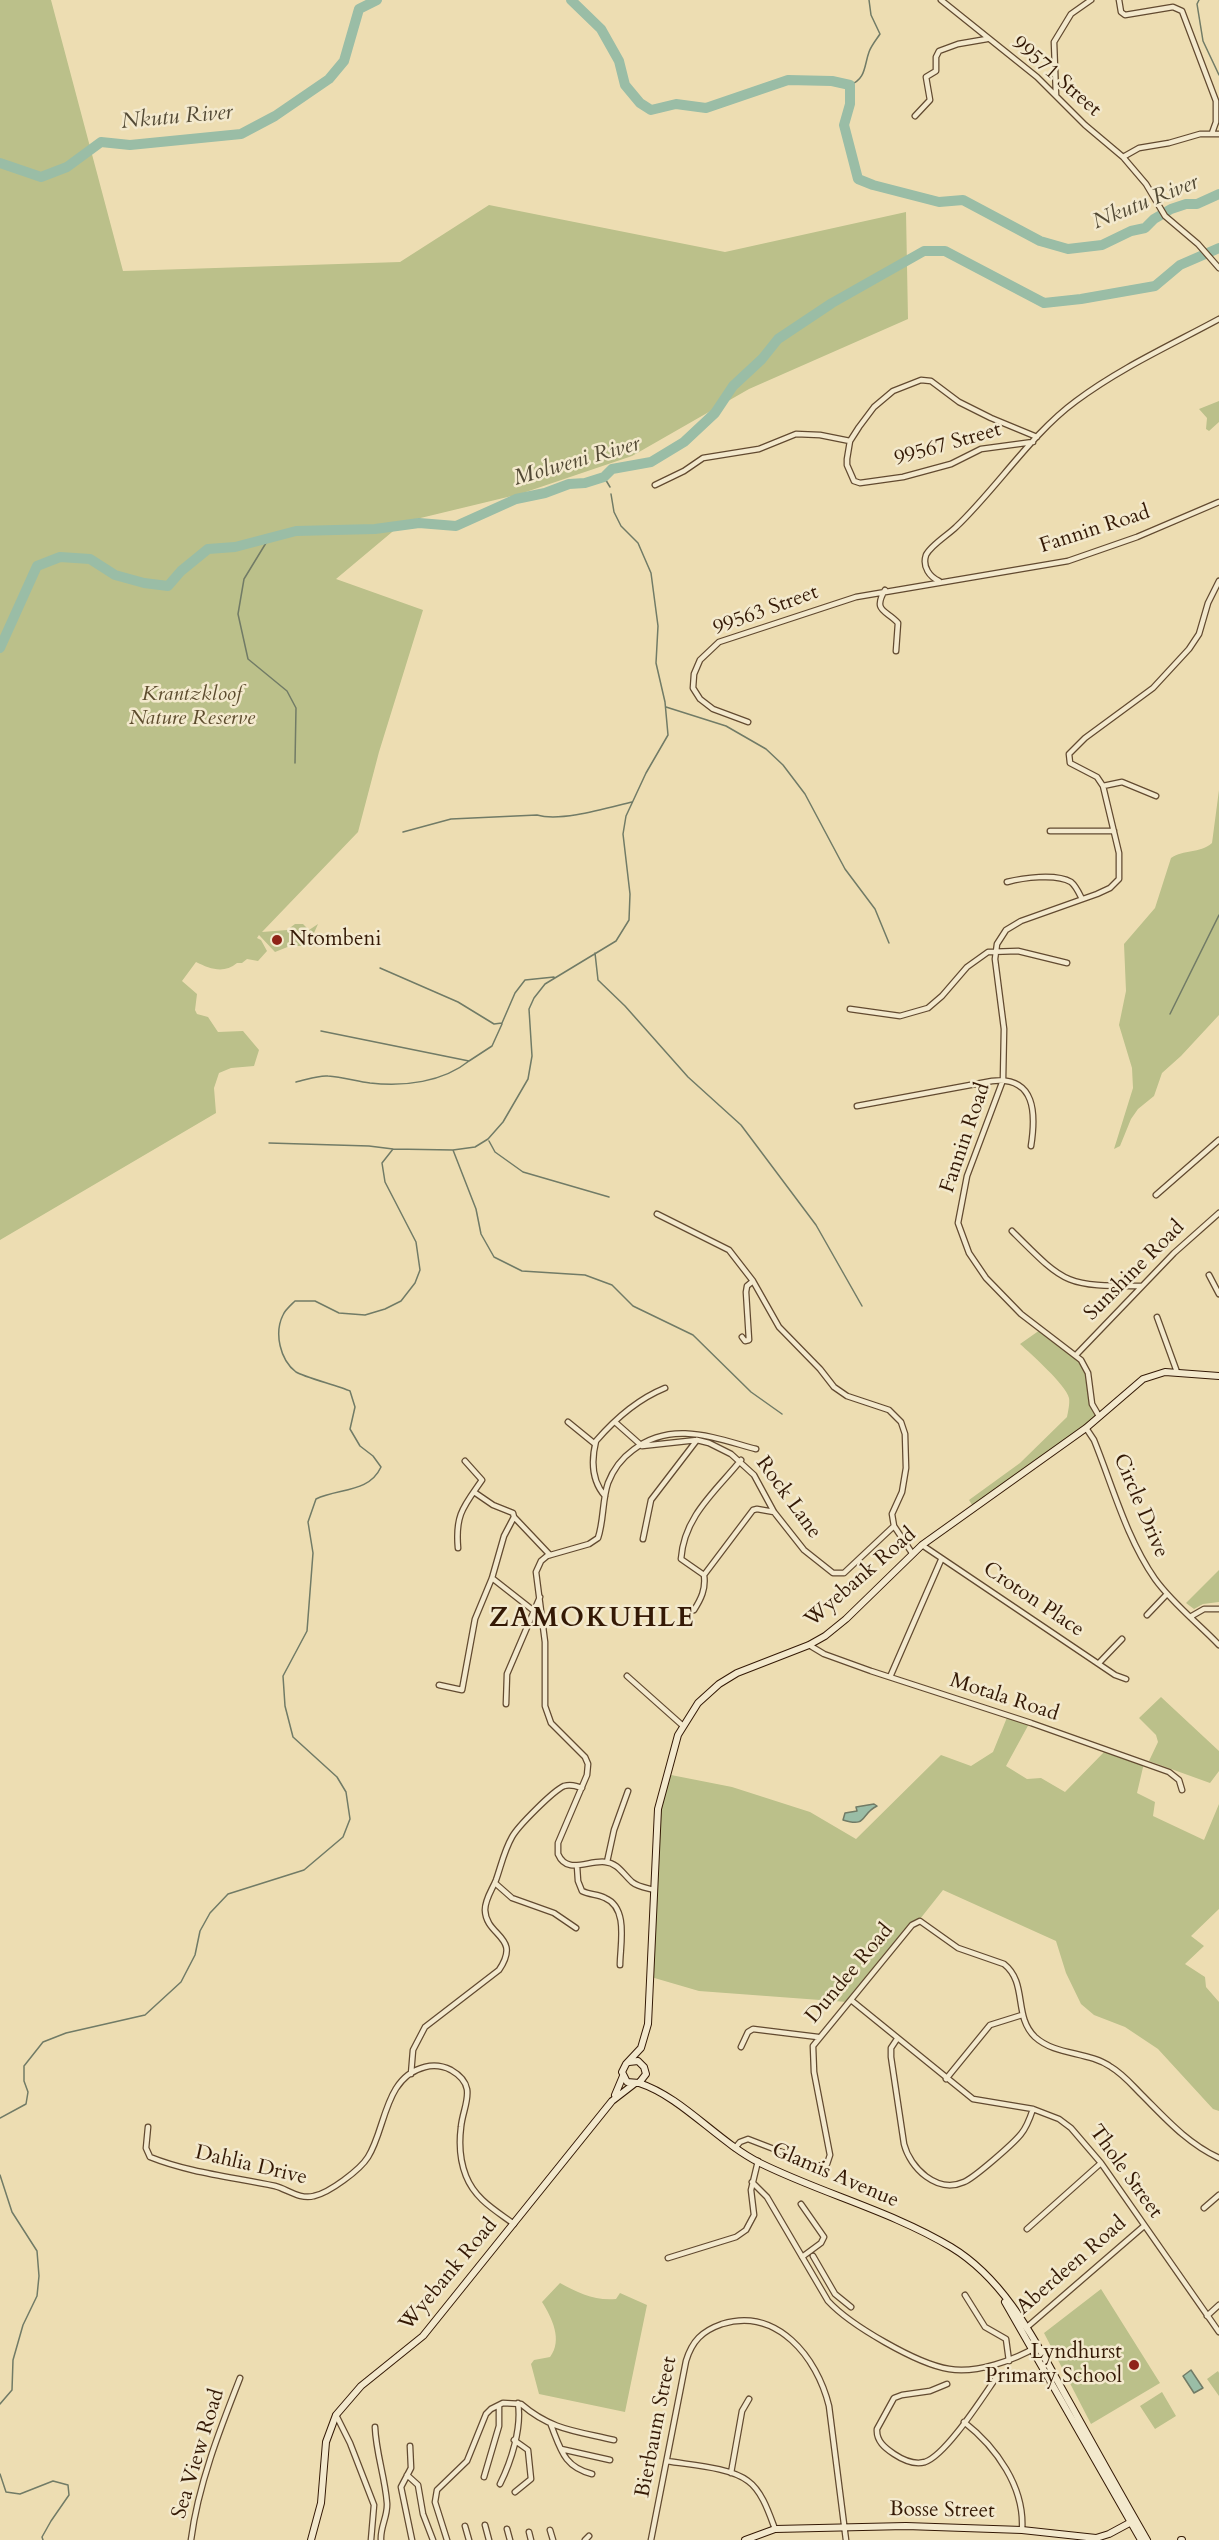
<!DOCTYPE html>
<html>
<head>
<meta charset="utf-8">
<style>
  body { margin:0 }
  canvas { display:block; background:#edddb2 }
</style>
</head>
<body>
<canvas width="1219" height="2540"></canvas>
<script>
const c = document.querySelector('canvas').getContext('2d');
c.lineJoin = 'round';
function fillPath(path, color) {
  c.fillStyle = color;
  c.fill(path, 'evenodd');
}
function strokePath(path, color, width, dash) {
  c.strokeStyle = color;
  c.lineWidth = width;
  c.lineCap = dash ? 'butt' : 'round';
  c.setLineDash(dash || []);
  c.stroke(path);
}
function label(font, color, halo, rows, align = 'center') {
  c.font = font + ' Cardo,serif';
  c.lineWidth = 5;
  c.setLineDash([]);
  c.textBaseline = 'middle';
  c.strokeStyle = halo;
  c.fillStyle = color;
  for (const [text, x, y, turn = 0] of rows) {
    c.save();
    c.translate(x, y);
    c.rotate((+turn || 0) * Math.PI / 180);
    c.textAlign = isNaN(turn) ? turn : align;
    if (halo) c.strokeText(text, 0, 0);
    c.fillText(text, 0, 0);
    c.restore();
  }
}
const green = new Path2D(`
  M0 0H51L123 271 400 262 489 205 725 252 906 212 908 319 749 389 632 456 520 494 404 522 336 579 423 610 379 752 358 832 262 932 287 930 295 924H303L309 930 318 924 314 933 320 939 312 942 310 934 302 946H290L275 952 259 935 257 938 261 940 267 951 258 961 247 959 242 963H237C224 974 210 969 196 962L182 981 197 994 195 1010 197 1014 208 1017 218 1032 243 1031 259 1050 254 1066 231 1068 219 1073 214 1088 216 1113 0 1240Z
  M1219 401V422L1209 431 1206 429 1207 418 1199 409Z
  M1219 790V1015L1181 1056 1162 1073 1154 1096 1138 1109 1131 1119 1120 1146 1114 1149 1133 1088 1132 1068 1119 1025 1126 991 1124 944 1155 908 1171 858C1184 849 1199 854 1212 843Z
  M1040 1330 1075 1355 1085 1367 1092 1404 1099 1417 974 1508 969 1500 1020 1463 1067 1417C1068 1412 1070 1403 1069 1398 1066 1385 1031 1354 1020 1344Z
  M1219 1570V1602L1203 1604 1194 1609 1186 1603Z
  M1161 1697 1219 1751V1771L1210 1783 1149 1761 1158 1742 1156 1735 1139 1718Z
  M1008 1715 1030 1722 1006 1766 1027 1779 1041 1778 1065 1792 1107 1749 1144 1763 1137 1793 1155 1802 1153 1816 1204 1840 1219 1804V1909L1191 1936 1204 1946 1185 1964 1205 1977 1206 1987 1219 2002V2111L1213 2109 1158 2049 1125 2027 1094 2015 1081 2004 1066 1973 1056 1941 943 1890 920 1919 911 1924 847 2002 699 1991 651 1977 657 1823 666 1774 732 1787 810 1812 856 1839 941 1755 971 1766 993 1752Z
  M560 2283C578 2293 595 2301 616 2299L620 2293 647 2305 625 2412 539 2394 531 2364 534 2360 550 2357C563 2340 552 2318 542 2302Z
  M1101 2289 1160 2383 1091 2424 1044 2333Z
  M1218 2371 1219 2373V2396L1207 2379Z
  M1162 2392 1176 2416 1155 2429 1140 2406Z`);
const water = new Path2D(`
  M874 1804 877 1806C860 1814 868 1828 843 1820L845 1813 857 1811 856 1807Z
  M1191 2370 1203 2388 1194 2393 1183 2376Z`);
const stream = new Path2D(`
  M1199 0 1197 4 1203 41 1219 75
  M850 85C866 79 864 66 869 52 871 46 876 40 880 34L871 15 869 0
  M604 477 610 487
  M269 538 244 579 238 614 248 659 287 691 296 708 295 763
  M666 707 726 726 766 749 783 765 805 794 845 869 875 909 889 943
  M403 832 451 819 537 815C561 822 607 808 632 802
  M595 953 598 980 625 1006 688 1077 741 1125 816 1225 862 1306
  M380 968 458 1002 494 1024 502 1023 515 993 525 980 554 977
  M1170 1014 1219 915
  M321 1031 469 1061 492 1046 502 1024
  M296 1082C306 1080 318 1075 328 1076 342 1077 356 1081 370 1083 404 1087 443 1082 469 1061
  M489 1141 495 1152 523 1172 609 1197
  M269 1143 369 1146 393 1149
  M453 1150 476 1209 481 1234 494 1257 522 1271 585 1275 612 1285 633 1306 693 1335 751 1392 782 1414
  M0 2118 26 2104 28 2092 24 2081V2066L43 2042 66 2033 145 2015 181 1982 195 1955 200 1931 210 1913 228 1894 304 1870 343 1837 350 1819 346 1792 337 1777 293 1737 285 1706 283 1676 307 1631 313 1553 308 1522 316 1499C339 1488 369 1493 381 1467L373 1456 360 1446 350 1429 355 1407 350 1391C339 1386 304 1377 296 1372 280 1360 274 1333 283 1315 285 1310 291 1305 295 1301H315L339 1313 365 1315 385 1309 401 1301 415 1283 420 1270 416 1242 385 1182 382 1163 393 1149 453 1150 475 1147 488 1139 503 1122 528 1079 532 1056 529 1009 534 998 545 984 616 941 629 920 630 894 623 834 626 816 646 773 668 735 665 702 656 663 658 626 651 573 638 543 621 526 614 512 611 494
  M0 2175 12 2212 37 2251 39 2276 37 2296 23 2325 13 2360 12 2390 0 2404
  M0 2474 6 2492 20 2494 53 2481 68 2485 69 2495 51 2521 42 2537 43 2540`);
const river = new Path2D(`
  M571 0 601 29 619 61 625 85 640 103 651 110 676 104 706 108 788 80 832 81 850 85V104L844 125 858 179 873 185 939 202 963 200 1040 241 1068 249 1102 245 1131 231 1145 228 1154 219 1171 209 1186 204H1197L1219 194
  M0 163 41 177 67 167 101 142 130 145 241 134 275 116 329 79 344 61 359 9 377 0
  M0 648 37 566 60 557 90 559 115 575 144 583 168 586 181 571 208 549 235 547 296 531 375 529 419 523 456 526 516 499 545 493 569 484 585 483 604 477 612 469 651 462 684 442 715 413 733 386 762 359 778 339 832 303 924 251H945L1044 303 1081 299 1155 286 1180 265 1219 248`);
const street = new Path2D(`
  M941 0 1037 77 1085 125 1123 157 1146 184 1165 216 1198 244 1219 268
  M1119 0 1121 12 1125 15 1173 7 1182 11 1216 101V122L1212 133
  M1056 95 1054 42 1071 14 1091 0
  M915 116 930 100 926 77 936 71V57L939 51 958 44 987 39
  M1123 157 1139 148 1169 143 1200 134H1219
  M1033 442 981 449 951 464 903 477 860 483 854 481 847 465V459L850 441 859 427 874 407 893 391 921 380 931 381 959 402 991 418 1037 437
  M655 485 684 471 703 458 759 449 796 434 820 435 850 441
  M939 581C930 577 922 567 926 555 931 545 948 535 956 527 997 488 1031 434 1076 401 1120 368 1171 345 1219 319
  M885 590C872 612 887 610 898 623L896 651
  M748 722 713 709 700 699 693 688 694 674 700 660 719 642 856 597 1068 561 1137 537 1219 502
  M1103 786 1122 782 1156 796
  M1050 831H1114
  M1007 882C1022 878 1056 873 1071 882 1076 886 1079 893 1082 899
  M850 1009 900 1016 928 1008 942 996 967 967 988 952 1018 951 1067 963
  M857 1106 992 1081C1036 1076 1036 1114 1031 1146
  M1156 1195 1219 1140
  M657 1214 729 1250 753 1281 779 1327 820 1369 834 1387 847 1396 889 1410 901 1422 905 1434 906 1468 902 1492 892 1514 894 1526
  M1012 1231C1066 1285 1065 1286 1141 1286
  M1209 1275 1219 1294
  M1157 1317 1177 1372
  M742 1337 745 1341 749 1340 746 1292 747 1286 753 1281
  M1076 1355 1174 1253 1219 1213
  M1099 1416 1092 1404 1088 1373 1081 1360 1021 1314 986 1278 969 1253 958 1223 967 1176 1003 1080 1004 1029 995 959 997 944 1006 930 1021 921 1097 894 1110 888 1119 879V853L1103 786 1097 777 1070 763 1069 754 1085 738 1153 688 1189 649 1199 634 1208 603 1219 581
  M568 1422 595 1444
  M615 1422 642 1446 697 1440 709 1443 731 1454 754 1475 774 1512 804 1550 833 1573H844L894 1526 912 1553
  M1086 1428 1094 1440C1113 1487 1126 1537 1155 1579 1173 1604 1198 1623 1219 1645
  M605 1496C591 1480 591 1461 596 1441 615 1419 638 1399 665 1388
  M514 1517 550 1555
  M643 1539 651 1500 697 1440
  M922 1545 1115 1675 1126 1679
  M458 1548C455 1514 464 1506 482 1480L465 1461
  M704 1575 753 1510 757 1509 774 1512
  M492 1578 534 1611
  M694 1610C701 1599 706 1589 704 1575L681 1559C684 1516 716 1491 741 1460
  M1147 1615 1167 1594
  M1190 1617 1204 1609H1219
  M809 1645 824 1654 871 1671 1031 1723 1169 1772 1179 1780 1182 1790
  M1099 1663 1122 1639
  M627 1676 682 1725
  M890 1677 941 1560
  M439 1685 462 1690 475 1619 492 1578 504 1536 514 1517 513 1513 493 1505 474 1492
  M506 1704 507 1674 540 1597
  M607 1862 614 1830 628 1791
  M577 1866 578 1881 582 1891C590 1895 598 1894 605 1898 629 1908 620 1945 620 1965
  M495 1883 512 1898 554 1913 576 1928
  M654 1890C647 1888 638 1887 632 1882 623 1874 618 1863 605 1862 588 1860 567 1875 558 1854V1843L587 1775 588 1764 585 1757 551 1723 545 1706V1642L536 1572 541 1561 547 1556 589 1544 598 1538C604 1520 602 1501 608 1483 613 1470 622 1458 633 1450 672 1420 714 1438 756 1449
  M851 2000 973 2099 1033 2109 1059 2119 1071 2128 1101 2163 1219 2332
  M897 2039 891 2048V2057L904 2144C910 2168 937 2194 964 2182 974 2178 1013 2144 1021 2134 1027 2127 1030 2118 1033 2109
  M741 2047 748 2032 753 2029 818 2037
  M411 2074 413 2050 425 2027 499 1970C522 1936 486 1937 485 1910 485 1899 492 1890 496 1880 501 1866 504 1851 512 1837 518 1826 553 1791 564 1786 571 1784 576 1786 582 1788
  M946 2079 990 2025 1022 2015
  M148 2127 146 2148 150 2157C190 2173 233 2177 275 2186 287 2189 300 2200 314 2196 329 2193 360 2170 368 2157 386 2129 384 2077 425 2067 433 2065 443 2066 451 2070 479 2086 463 2105 461 2127 459 2143 460 2161 466 2176 475 2199 495 2210 514 2224
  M735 2148 740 2142 748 2139 818 2166 827 2164 830 2155 814 2072 813 2046 912 1925 920 1921 958 1948 1004 1964C1028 1983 1013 2016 1035 2037 1056 2056 1088 2051 1111 2067 1123 2074 1132 2085 1142 2095 1166 2119 1187 2143 1219 2158
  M752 2182 767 2197 828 2301C850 2325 917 2364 949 2369 976 2374 1015 2360 1038 2346
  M801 2204 824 2237 821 2243 802 2257
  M1204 2208 1219 2195
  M1027 2229 1101 2163
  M813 2256 835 2294 851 2307
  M668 2258 736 2237 746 2230 754 2215 751 2190 758 2161
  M965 2295 985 2327 1006 2339 1009 2361
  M1207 2316 1219 2305
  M1026 2328 1144 2226
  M947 2384 930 2391 902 2395 894 2398 877 2429C876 2441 885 2448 894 2454 903 2460 914 2465 925 2462 946 2455 982 2398 996 2378
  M336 2415 350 2443 374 2505 371 2540
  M964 2422C996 2447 1025 2487 1022 2530
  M551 2425C561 2450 564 2467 592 2474
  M375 2427C376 2453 385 2477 387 2503 388 2516 380 2527 381 2540
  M514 2440 528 2450 531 2479 515 2492
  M410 2446 411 2468 401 2487 412 2540
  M561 2449 610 2460
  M667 2461C689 2465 730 2467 748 2481 762 2491 769 2513 775 2529
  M731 2473 742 2411 749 2399
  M407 2475 418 2485 423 2514 433 2540
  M484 2477 499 2426V2405
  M500 2484C511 2462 522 2428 518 2403
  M485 2525 489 2540
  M465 2526 469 2540
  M507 2529 510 2540
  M550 2530 553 2540
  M529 2532 531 2540
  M191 2540C198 2485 220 2429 240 2378
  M447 2540 435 2502 437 2490 467 2461 486 2414 491 2409 503 2403 521 2404C551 2430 576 2431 614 2440
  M585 2540 589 2536
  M651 2540 686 2361C692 2341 702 2331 722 2324 777 2307 817 2357 829 2406L846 2540`);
const secondary = new Path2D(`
  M629 2062 638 2061 644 2067 646 2074 639 2083 627 2082 622 2072 626 2064 641 2048 648 2024 658 1809 678 1735 698 1703 719 1684 737 1673 809 1645 825 1636 846 1619 922 1545 1086 1428 1143 1379 1165 1372 1219 1376
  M639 2083C682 2097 718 2142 760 2163 823 2194 891 2211 951 2247 1009 2282 1039 2349 1071 2405 1096 2450 1121 2495 1147 2540
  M615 2095 623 2076
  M1005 2302 1141 2540
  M311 2540 321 2503 326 2442 336 2415 361 2386 423 2336 612 2101 634 2084
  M745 2540 775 2529 906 2526 1022 2530 1096 2538 1109 2534 1135 2520
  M1181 2540H1182`);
const markers = [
  [277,940,6,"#8f2418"],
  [1134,2365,6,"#8f2418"]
];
const streetNames = [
  ["99571 Street",1056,77,41],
  ["99567 Street",948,445,-16],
  ["Fannin Road",1095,530,-18],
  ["99563 Street",766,611,-20],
  ["Fannin Road",966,1138,-71],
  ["Sunshine Road",1135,1271,-45],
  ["Rock Lane",788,1498,54],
  ["Circle Drive",1140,1506,67],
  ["Wyebank Road",861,1578,-41],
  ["Croton Place",1033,1600,34],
  ["Motala Road",1004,1698,18],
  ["Dundee Road",850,1974,-50],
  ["Dahlia Drive",251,2166,13],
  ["Thole Street",1125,2172,54],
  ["Glamis Avenue",835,2176,23],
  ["Aberdeen Road",1072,2266,-41],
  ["Wyebank Road",449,2275,-50],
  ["Bierbaum Street",657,2427,-79],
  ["Sea View Road",199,2454,-73],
  ["Bosse Street",942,2511,1]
];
const parkNames = [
  ["Krantzkloof",192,695],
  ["Nature Reserve",192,719]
];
const poiNames = [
  ["Ntombeni",289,940],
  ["Lyndhurst",1122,2353,"right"],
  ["Primary School",1122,2377,"right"]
];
const waterNames = [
  ["Nkutu River",177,118,-5],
  ["Nkutu River",1146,203,-22],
  ["Molweni River",577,462,-16]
];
const districtNames = [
  ["ZAMOKUHLE",592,1620]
];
fillPath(green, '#bbc08a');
fillPath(water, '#9abda6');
strokePath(water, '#717b66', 1.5);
strokePath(stream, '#717b66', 1.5);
strokePath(river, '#9abda6', 10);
strokePath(street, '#624a30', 7);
strokePath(secondary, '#341905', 8);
strokePath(street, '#f3e9cd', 4.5);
strokePath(secondary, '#f3e9cd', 6);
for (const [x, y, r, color] of markers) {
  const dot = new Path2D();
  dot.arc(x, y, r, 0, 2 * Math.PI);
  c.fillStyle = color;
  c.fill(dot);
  strokePath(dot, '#f3e9cd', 2);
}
label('21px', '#341905', '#f3e9cd', streetNames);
label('italic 21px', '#5c4b2d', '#f3e9cd', parkNames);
label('21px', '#341905', '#f3e9cd', poiNames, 'left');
label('italic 22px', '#534a35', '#f3e9cd', waterNames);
c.letterSpacing = '1.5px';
label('bold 27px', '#341905', '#f3e9cd', districtNames);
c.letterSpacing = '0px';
</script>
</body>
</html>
